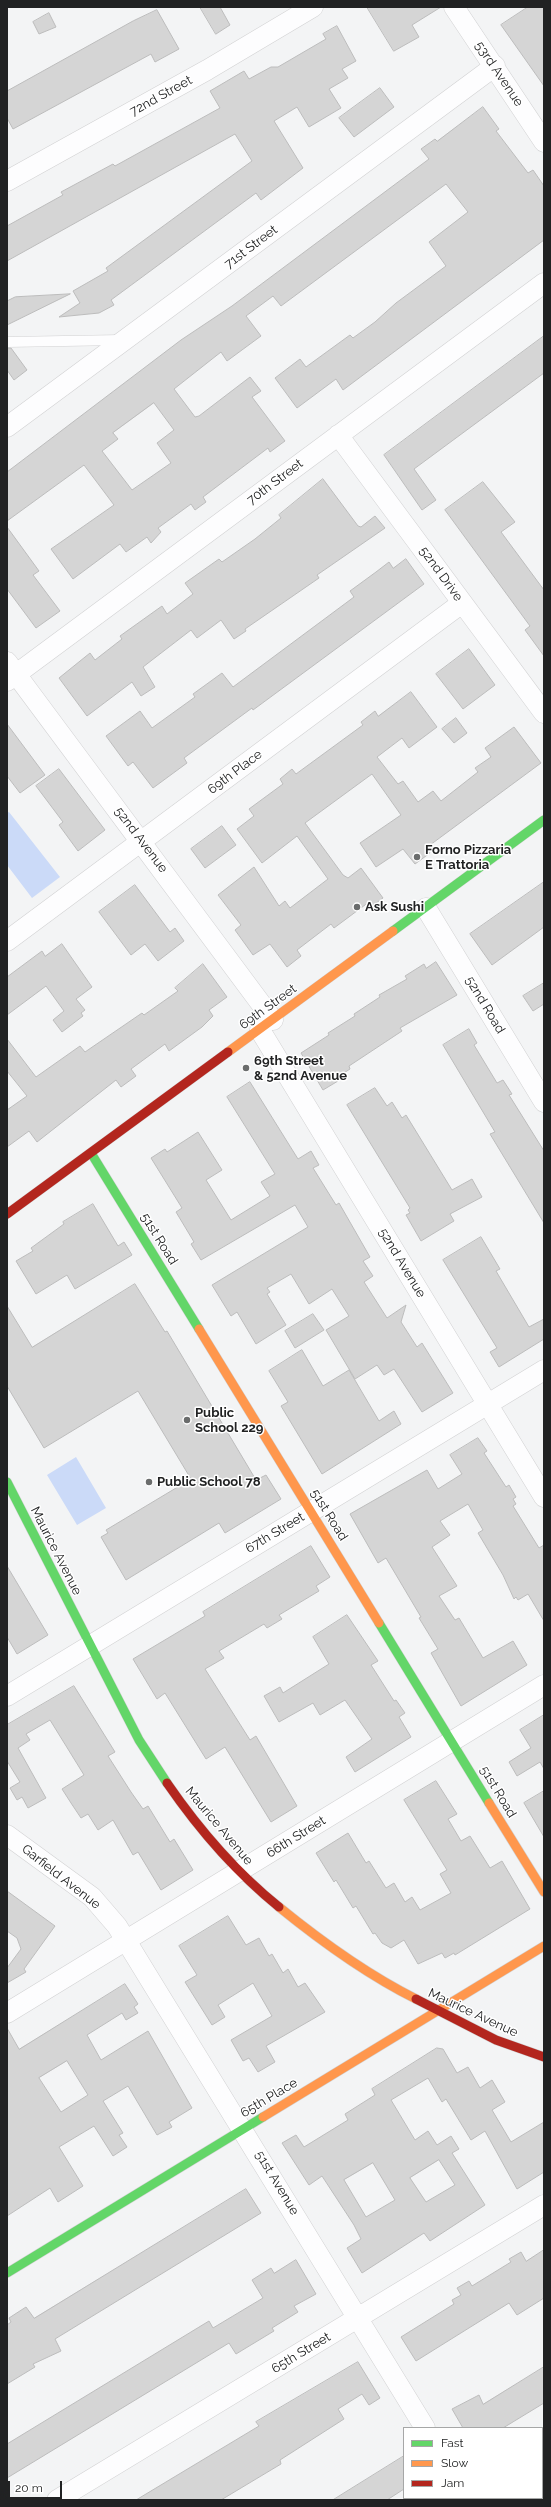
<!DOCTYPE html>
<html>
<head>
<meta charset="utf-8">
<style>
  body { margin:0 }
  #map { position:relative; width:551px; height:2507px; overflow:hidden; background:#f3f4f5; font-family:Raleway,sans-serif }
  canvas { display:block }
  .frame { position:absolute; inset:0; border:8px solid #212223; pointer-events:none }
  .legend { position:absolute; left:403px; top:2427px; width:140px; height:72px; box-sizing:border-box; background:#fff; border:1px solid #a6a7a7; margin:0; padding:5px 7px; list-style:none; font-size:12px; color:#212223 }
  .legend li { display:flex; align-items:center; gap:8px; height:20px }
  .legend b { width:20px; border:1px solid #a6a7a7 }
  .scale { position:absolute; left:8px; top:2481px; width:54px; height:18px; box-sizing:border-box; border:2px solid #212223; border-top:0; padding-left:5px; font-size:12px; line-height:14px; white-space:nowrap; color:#212223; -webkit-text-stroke:3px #fff; paint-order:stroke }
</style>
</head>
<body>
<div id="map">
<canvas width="551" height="2507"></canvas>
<div class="frame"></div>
<ul class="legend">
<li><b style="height:5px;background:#63d668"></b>Fast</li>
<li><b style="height:5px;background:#ff974d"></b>Slow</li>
<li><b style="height:5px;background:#b3261e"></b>Jam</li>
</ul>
<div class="scale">20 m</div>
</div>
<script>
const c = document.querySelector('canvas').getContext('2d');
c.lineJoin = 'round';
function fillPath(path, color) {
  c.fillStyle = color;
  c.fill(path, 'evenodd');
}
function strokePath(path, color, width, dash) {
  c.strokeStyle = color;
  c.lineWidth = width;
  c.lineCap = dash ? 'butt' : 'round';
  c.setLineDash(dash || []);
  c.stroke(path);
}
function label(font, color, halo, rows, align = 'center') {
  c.font = font + ' Raleway,sans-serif';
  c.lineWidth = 3;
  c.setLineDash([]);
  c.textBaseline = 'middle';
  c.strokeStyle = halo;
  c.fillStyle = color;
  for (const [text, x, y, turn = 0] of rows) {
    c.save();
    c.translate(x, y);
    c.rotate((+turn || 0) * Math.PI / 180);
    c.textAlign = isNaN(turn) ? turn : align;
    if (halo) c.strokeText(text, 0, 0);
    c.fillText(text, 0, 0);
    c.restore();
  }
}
const green = new Path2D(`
  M9 812 60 877 32 898 7 865V813Z
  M76 1457 106 1508 77 1525 47 1475Z`);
const building = new Path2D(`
  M200 7H220L230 25 216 34Z
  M367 7H441L412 25 419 37 394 51Z
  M528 7H544V86L501 25Z
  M157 10 179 49 155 62 151 54 13 129 7 118V91L133 21Z
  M49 13 56 27 39 34 33 22Z
  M337 26 356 61 342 69 348 78 329 89 341 108 309 127 297 107 274 121 303 168 261 200 256 193 111 300 114 305 99 313 59 317 80 303 73 291 108 271 106 268 252 161 235 134 7 261V226L63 195 61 192 113 164 115 166 220 108 210 91 244 71 249 79 271 67H278L326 39 323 34Z
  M380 88 394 107 354 137 339 118Z
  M483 107 499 129 496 131 528 173 533 170 544 186V240L343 390 336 379 297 408 275 378 300 359 306 367 350 335 353 338 375 322 396 303 446 266 429 242 468 212 446 184 281 306 273 296 246 316 261 336 227 361 221 352 174 389 195 417 199 416 250 377 261 391 252 397 285 441 270 452 268 448 203 497 206 502 195 510 191 504 158 528 161 532 151 543 147 537 126 552 120 544 73 579 51 549 114 505 84 465 7 521V472L181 340 232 306 429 159 421 149 435 139 437 141ZM154 403 174 430 157 443 171 463 132 490 102 451 118 439 113 433Z
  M70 294 7 325V301L15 297Z
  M544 336V373L414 469 436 500 422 510 384 455Z
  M7 348H11L27 370 14 380 7 370Z
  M323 479 358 526 361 527 375 516 385 528 317 575 319 578 245 629 246 631 234 639 221 620 197 638 191 630 143 667 155 687 141 696 132 682 87 716 59 678 90 653 95 660 122 639 120 636 162 606 167 614 193 594 185 583 219 559 222 562 255 539 281 518 279 515Z
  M483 482 515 522 501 532 544 590V656L525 630 530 626 445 510Z
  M7 527 39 571 33 575 60 611 36 628 7 589Z
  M406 559 424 584 253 710 252 708 184 758 187 763 153 788 133 762 128 766 106 736 140 711 152 728 195 697 193 694 222 673 233 687 354 597 350 591 376 572 389 562 393 568Z
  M469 649 495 685 463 709 436 674Z
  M411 692 437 727 409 748 402 738 377 757 398 784 403 781 418 802 433 791 441 801 478 772 475 768 491 757 485 748 514 727 541 763 426 848 430 853 415 864 403 849 376 867 360 843 401 815 372 774 305 823 343 875 348 878 361 868 383 898 372 906 369 902 334 928 331 924 297 950 301 956 287 967 270 944 253 955 235 930 241 925 218 895 254 867 279 906 285 901 290 908 328 879 297 836 262 863 237 829 254 816 249 809 283 784 280 779 292 769 296 774 363 725 361 722 375 711 378 716Z
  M456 718 467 733 454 743 442 729Z
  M7 724 45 775 20 793 7 776Z
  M59 769 105 830 78 851 59 825 63 822 36 786Z
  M222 826 236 845 205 868 191 849Z
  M544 882V927L492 965 470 934Z
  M135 885 170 932 175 928 184 941 158 961 145 944 131 955 99 912Z
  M62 944 92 987 76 999 85 1010 81 1013 83 1016 62 1032 53 1020 64 1011 46 986 7 1015V977L42 951 45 956Z
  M436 962 457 995 400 1028 402 1031 349 1066 350 1069 336 1078 338 1081 323 1090 301 1053 329 1035 328 1033 355 1016 354 1014 380 997 379 995 407 979 405 976 424 964 426 968Z
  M203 964 227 997 209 1010 213 1016 202 1027 169 1051 165 1044 131 1069 136 1076 121 1087 116 1080 37 1142 29 1131 7 1147V1110L27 1096 7 1071V1039L36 1077 80 1046 85 1052 142 1013 144 1015 178 991 175 988Z
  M544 983V1004L533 1011 523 996Z
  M469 1029 477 1043 474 1045 497 1083 503 1080 512 1094 509 1095 544 1151V1223L490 1134 495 1132 443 1045Z
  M250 1082 298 1159 311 1151 319 1165 313 1168 336 1205 339 1203 370 1257 363 1261 373 1276 364 1282 387 1318 406 1305 401 1322 417 1347 422 1343 453 1393 422 1412 394 1369 384 1375 377 1365 355 1379 326 1330 349 1316 332 1289 309 1304 291 1274 267 1288 270 1292 267 1294 286 1325 256 1344 237 1312 231 1316 212 1285 308 1227 295 1205 201 1260 191 1244 194 1242 176 1212 182 1208 151 1158 165 1149 167 1152 198 1132 222 1170 206 1180 231 1220 270 1196 261 1182 275 1174 227 1097Z
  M375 1088 387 1106 392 1102 402 1118 406 1115 452 1190 472 1179 482 1197 450 1214 454 1221 421 1241 406 1215 410 1213 408 1210 410 1208 347 1105Z
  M93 1204 118 1246 124 1242 132 1255 75 1289 67 1275 36 1294 16 1261 33 1251 31 1248 64 1224 63 1222Z
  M481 1237 500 1269 496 1271 529 1327 544 1319V1339L499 1367 490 1352 497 1348 443 1260Z
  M135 1284 165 1332 167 1331 256 1480 266 1475 281 1499 225 1533 219 1523 126 1580 101 1537 108 1533 106 1530 191 1479 138 1391 44 1448 7 1386V1306L32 1347Z
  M313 1314 324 1330 295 1348 285 1331Z
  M302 1350 323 1386 349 1370 379 1421 394 1411 401 1424 322 1474 281 1406 288 1402 269 1371Z
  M478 1438 487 1451 484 1453 506 1487 509 1485 516 1497 513 1499 516 1504 513 1506 539 1548 544 1545V1621L528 1594 518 1600 516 1597 514 1599 503 1575 478 1533 483 1530 468 1504 440 1521 450 1535 432 1547 457 1586 439 1596 455 1620 459 1618 483 1658 513 1641 527 1665 461 1706 431 1653 438 1649 419 1618 421 1617 386 1558 378 1563 350 1514 427 1470 438 1489 462 1474 450 1455Z
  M311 1546 330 1577 316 1586 319 1591 279 1615 282 1619 267 1628 264 1624 219 1651 224 1658 205 1669 250 1740 256 1736 297 1806 271 1822 225 1747 206 1759 165 1693 157 1699 133 1659 205 1616 203 1612Z
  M7 1566 48 1635 17 1654 7 1637Z
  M347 1615 378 1661 371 1665 394 1701 396 1700 405 1713 399 1717 411 1737 355 1772 346 1757 372 1739 345 1700 320 1715 313 1703 279 1722 264 1696 280 1687 283 1693 329 1664 313 1637Z
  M74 1686 115 1752 108 1756 131 1792 143 1809 148 1806 170 1842 174 1839 193 1870 161 1890 138 1852 133 1855 113 1820 98 1830 88 1814 81 1818 71 1803 62 1789 84 1775 50 1720 26 1734 30 1740 18 1748 46 1798 28 1808 22 1797 17 1800 10 1788 20 1782 7 1761V1725Z
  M544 1715V1769L540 1762 517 1776 509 1762 531 1748 520 1730Z
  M436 1781 457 1814 448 1819 461 1841 470 1836 490 1868 502 1861 530 1909 455 1955 454 1953 445 1958 442 1953 418 1964 404 1940 391 1948 382 1943 375 1933 373 1934 356 1906 353 1908 336 1880 334 1882 316 1853 348 1833 366 1863 369 1861 386 1888 394 1883 405 1902 412 1897 420 1910 451 1893 440 1874 447 1870 404 1800Z
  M544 1791V1837L524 1803Z
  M7 1891 55 1926 24 1969 26 1972 7 1983V1968L21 1949 17 1938 7 1931Z
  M228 1916 246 1945 259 1938 269 1956 272 1954 283 1973 288 1969 298 1987 305 1983 325 2012 266 2046 275 2062 258 2072 249 2058 243 2061 231 2040 272 2016 253 1983 218 2005 225 2017 212 2025 185 1982 197 1975 179 1946Z
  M125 1984 138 2004 134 2007 138 2013 126 2020 122 2013 87 2035 101 2060 148 2031 192 2108 169 2122 172 2127 157 2135 128 2086 103 2101 123 2133 119 2135 127 2147 113 2156 94 2126 59 2147 83 2186 58 2202 50 2188 7 2216V2028L19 2049ZM67 2061 88 2095 61 2112 39 2078Z
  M437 2048 443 2049 457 2073 468 2067 480 2088 492 2080 505 2102 492 2110 511 2142 544 2122V2172L517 2189 485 2131 471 2140 446 2099 442 2102 428 2078 391 2100 415 2140 428 2131 437 2145 451 2136 459 2149 452 2153 485 2205 430 2241 424 2233 362 2273 347 2248 361 2239 354 2225 322 2176 309 2185 282 2143 296 2135 304 2147 348 2120 345 2114 375 2095 372 2089ZM439 2160 455 2185 426 2202 410 2178ZM373 2163 395 2200 366 2217 344 2180Z
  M246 2189 261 2213 55 2339 61 2351 33 2364 35 2367 7 2384V2325L11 2322 9 2318 26 2307 34 2318Z
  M544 2250V2298L517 2315 509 2303 416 2361 401 2337 454 2304 452 2300 461 2295 457 2288 469 2281 472 2286 511 2262 509 2259 521 2252 526 2261Z
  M296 2260 316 2294 294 2306 298 2312 272 2328 274 2331 236 2354 229 2343 7 2478V2444L209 2321 213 2328 263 2298 252 2280 271 2268 274 2273Z
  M358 2362 380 2398 369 2405 362 2394 338 2409 344 2419 280 2460 281 2464 221 2500H136L259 2426 256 2422Z
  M544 2367V2403L503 2428H463L452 2409 479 2395 483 2404Z
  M404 2456V2489L387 2500H333Z`);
const lane = new Path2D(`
  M7 342 121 340`);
const street = new Path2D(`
  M454 7 544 142
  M7 181 207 70 313 7
  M7 427 495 66
  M338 435 544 713
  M7 662 273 1020
  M7 681 544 283
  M426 908 544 1102
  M7 941 462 603
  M260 1030 544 1497
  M7 1696 544 1370
  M7 1835 92 1897 117 1926 425 2428
  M7 2013 544 1685
  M542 2455 544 2454
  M57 2500 544 2205
  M468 2500 471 2498`);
const fast = new Path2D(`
  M393 931 544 820
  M91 1153 199 1329
  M7 1482 139 1740 167 1783
  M379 1623 489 1803
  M7 2273 263 2117`);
const slow = new Path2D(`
  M228 1052 393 931
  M199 1329 379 1623
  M489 1803 544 1892
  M279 1907C322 1942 366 1974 416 1999
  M263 2117 544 1946`);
const jam = new Path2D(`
  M7 1214 228 1052
  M167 1783C198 1828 237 1873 279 1907
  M416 1999 496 2040 544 2057`);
const markers = [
  [417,857,4,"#6a6c6c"],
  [357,907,4,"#6a6c6c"],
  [246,1068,4,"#6a6c6c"],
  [187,1420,4,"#6a6c6c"],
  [149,1482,4,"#6a6c6c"]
];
const streetNames = [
  ["53rd Avenue",499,74,56],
  ["72nd Street",161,96,-29],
  ["71st Street",251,247,-37],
  ["70th Street",275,482,-37],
  ["52nd Drive",441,574,54],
  ["69th Place",235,772,-37],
  ["52nd Avenue",141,840,53],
  ["52nd Road",485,1005,59],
  ["69th Street",268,1007,-36],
  ["51st Road",159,1239,58],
  ["52nd Avenue",402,1263,59],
  ["51st Road",329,1515,58],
  ["67th Street",275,1533,-31],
  ["Maurice Avenue",56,1551,63],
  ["51st Road",498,1792,59],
  ["Maurice Avenue",219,1826,50],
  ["66th Street",296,1837,-32],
  ["Garfield Avenue",61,1877,38],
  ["Maurice Avenue",473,2013,25],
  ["65th Place",269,2098,-31],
  ["51st Avenue",277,2183,59],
  ["65th Street",301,2353,-31]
];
const poiNames = [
  ["Forno Pizzaria",425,850],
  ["E Trattoria",425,865],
  ["Ask Sushi",365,907],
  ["69th Street",254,1061],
  ["& 52nd Avenue",254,1076],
  ["Public",195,1413],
  ["School 229",195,1428],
  ["Public School 78",157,1482]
];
fillPath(green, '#cbdaf8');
fillPath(building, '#d5d5d5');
strokePath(building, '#bcbcbc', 1);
strokePath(lane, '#d1d1d2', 11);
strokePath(street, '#d1d1d2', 21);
strokePath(fast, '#d1d1d2', 10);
strokePath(slow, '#d1d1d2', 10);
strokePath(jam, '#d1d1d2', 10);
strokePath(lane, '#fdfdfe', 10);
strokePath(street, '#fdfdfe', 20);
strokePath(fast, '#63d668', 9);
strokePath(slow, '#ff974d', 9);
strokePath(jam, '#b3261e', 9);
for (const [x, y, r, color] of markers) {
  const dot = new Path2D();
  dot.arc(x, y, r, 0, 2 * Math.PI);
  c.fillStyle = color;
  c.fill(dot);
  strokePath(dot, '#fff', 1.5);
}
label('13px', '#212223', '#fff', streetNames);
label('bold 13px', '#212223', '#fff', poiNames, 'left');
</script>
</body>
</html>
